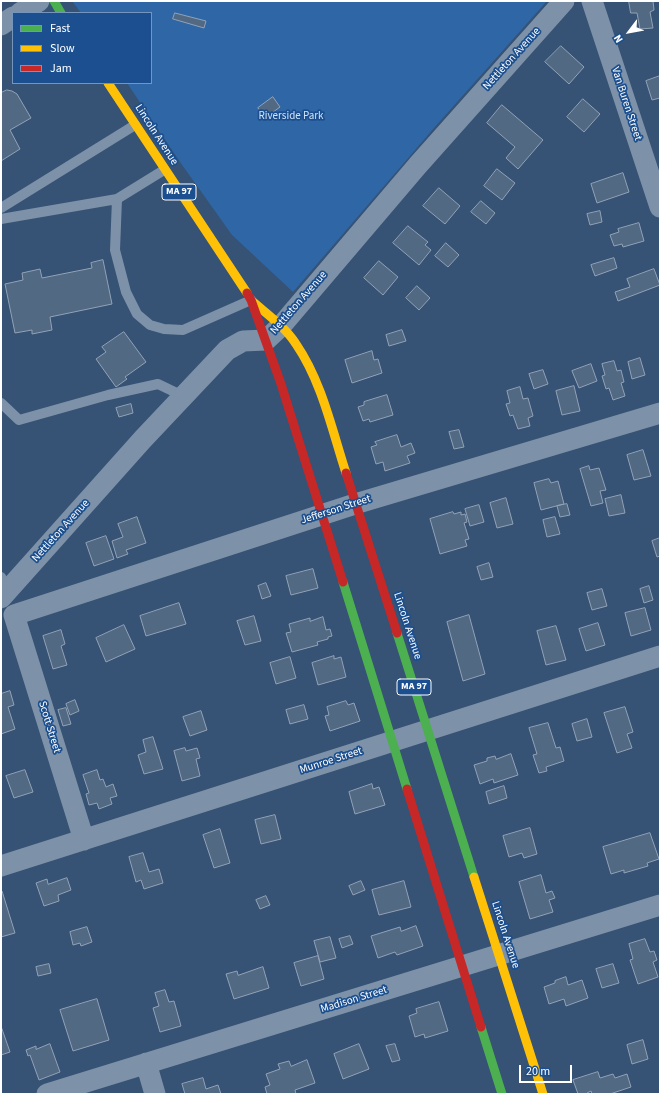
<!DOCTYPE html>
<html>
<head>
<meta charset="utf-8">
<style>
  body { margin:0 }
  #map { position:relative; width:661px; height:1095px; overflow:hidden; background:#365274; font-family:"Source Sans 3",sans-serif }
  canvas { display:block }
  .frame { position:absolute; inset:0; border:2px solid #fff; pointer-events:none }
  .legend { position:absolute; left:12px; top:12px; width:140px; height:72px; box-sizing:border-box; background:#1b4f8f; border:1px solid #7695bc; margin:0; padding:5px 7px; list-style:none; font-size:12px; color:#fff }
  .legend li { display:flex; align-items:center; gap:8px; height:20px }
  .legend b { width:20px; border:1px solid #7695bc }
  .north { position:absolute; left:609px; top:12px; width:40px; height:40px; -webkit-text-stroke:3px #1b4f8f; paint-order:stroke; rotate:238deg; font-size:11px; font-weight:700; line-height:16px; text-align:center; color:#fff }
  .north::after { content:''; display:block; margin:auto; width:14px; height:18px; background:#fff; clip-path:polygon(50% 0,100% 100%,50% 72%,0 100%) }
  .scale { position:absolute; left:519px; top:1065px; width:53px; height:18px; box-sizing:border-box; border:2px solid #fff; border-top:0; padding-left:5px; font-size:12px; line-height:14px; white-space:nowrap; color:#fff; -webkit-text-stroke:3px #1b4f8f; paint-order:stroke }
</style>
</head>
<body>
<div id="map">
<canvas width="661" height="1095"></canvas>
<div class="frame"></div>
<ul class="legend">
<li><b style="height:5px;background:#4caf50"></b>Fast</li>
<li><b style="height:5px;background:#ffc107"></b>Slow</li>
<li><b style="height:5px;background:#c62828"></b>Jam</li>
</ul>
<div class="north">N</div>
<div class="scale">20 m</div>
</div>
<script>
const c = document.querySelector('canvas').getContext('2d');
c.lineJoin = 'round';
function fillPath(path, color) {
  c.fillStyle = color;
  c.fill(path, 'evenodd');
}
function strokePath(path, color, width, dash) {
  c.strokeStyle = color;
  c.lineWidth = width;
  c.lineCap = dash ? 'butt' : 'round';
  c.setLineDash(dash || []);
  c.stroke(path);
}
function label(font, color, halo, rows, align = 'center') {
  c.font = font + ' "Source Sans 3",sans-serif';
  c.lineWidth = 3.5;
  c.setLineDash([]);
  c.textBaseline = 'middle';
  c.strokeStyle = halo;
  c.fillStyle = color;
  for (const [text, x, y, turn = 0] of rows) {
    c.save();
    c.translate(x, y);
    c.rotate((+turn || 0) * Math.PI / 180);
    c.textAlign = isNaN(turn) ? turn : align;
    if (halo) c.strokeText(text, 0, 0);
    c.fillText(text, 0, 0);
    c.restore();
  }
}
const green = new Path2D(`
  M72 1H547L434 128 293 292 232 235 180 162 127 83H151V13H81Z`);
const building = new Path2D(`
  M629 1H653L654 10 650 12 653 28 640 29 637 13H631Z
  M175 13 206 21 204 28 173 19Z
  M561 46 584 67 569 84 545 62Z
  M660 76V98L652 100 646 81Z
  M7 90 12 91 17 94 31 118 10 130 20 149 1 161V93Z
  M273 97 280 107 265 118 258 108Z
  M583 99 600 114 584 132 567 117Z
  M502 105 543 140 518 169 506 158 515 147 487 123Z
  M497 169 515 183 502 200 484 186Z
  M623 173 629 192 597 203 591 184Z
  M439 188 460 206 445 224 423 206Z
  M481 201 495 213 486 224 471 212Z
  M600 211 602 222 590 225 587 214Z
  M639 223 644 241 623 247 622 244 614 246 610 235 619 232 618 229Z
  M408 226 428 242 425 245 431 250 419 265 393 243Z
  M446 243 459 255 448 267 435 256Z
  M614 258 617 268 595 276 591 265Z
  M103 260 112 304 50 317 52 330 32 334V330L15 333 5 284 23 280 22 273 40 269 42 278 92 268 91 263Z
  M379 261 398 277 383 295 364 278Z
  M654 269 660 285 618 301 615 292 630 287 627 279Z
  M417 286 430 298 419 310 406 298Z
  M402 330 406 341 389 346 386 335Z
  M124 332 146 362 125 377 127 379 116 387 96 359 106 352 102 347Z
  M372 351 374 360 378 359 382 373 352 383 345 360Z
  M640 358 645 375 632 379 628 362Z
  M614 361 617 371 621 370 624 382 621 383 625 396 613 400 609 388 606 389 602 376 605 375 602 364Z
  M591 364 597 381 579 388 572 371Z
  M543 370 548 384 534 389 529 374Z
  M574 386 580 411 562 415 556 391Z
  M520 387 523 399 528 398 533 416 528 418 530 426 518 429 513 415 510 416 506 404 510 403 507 391Z
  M387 395 393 415 370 422 369 419 363 421 358 407 364 405V402Z
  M131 404 133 413 119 417 116 408Z
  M459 430 464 447 454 449 449 432Z
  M397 435 401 447 411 443 415 453 407 456 410 463 385 471 383 462 376 464 371 447 377 445 375 442Z
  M643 450 651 476 634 480 627 455Z
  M589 466 590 470 599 468 606 490 600 491 603 503 591 506 580 469Z
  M549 479 551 483 558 481 564 504 541 510 534 483Z
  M621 495 625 513 609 516 605 499Z
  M506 498 513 524 497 528 490 503Z
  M567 504 570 515 560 517 557 506Z
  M479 505 484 522 470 526 465 509Z
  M453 512 454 514 461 512V515L465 514 467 522 464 523 469 539 465 540 467 546 440 554 430 519Z
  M137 517 146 543 126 550 128 554 117 558 112 541 123 537 118 524Z
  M555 517 560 534 547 537 543 520Z
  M106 536 114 559 94 566 86 543Z
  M660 538V556L657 557 652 541Z
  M489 563 493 577 481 580 477 567Z
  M313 569 318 588 291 595 286 576Z
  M266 583 271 596 262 599 258 586Z
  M649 586 653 600 644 603 640 589Z
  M602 589 607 606 592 610 587 593Z
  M179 603 186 624 146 636 140 616Z
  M645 608 651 630 631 636 625 613Z
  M469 615 485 674 463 681 447 622Z
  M254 616 261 641 245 645 237 621Z
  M323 617 326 630 330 629 332 636 328 637V639L317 642 318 645 292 652 286 633 291 632 289 624 310 618V621Z
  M598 623 605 645 586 651 579 629Z
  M124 625 135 649 106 662 96 638Z
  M556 626 566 660 546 665 537 631Z
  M61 630 65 644 61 646 67 665 53 669 43 636Z
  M334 656V659L341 657 346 677 318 685 312 663Z
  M290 657 296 678 276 684 270 663Z
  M10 691 14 705 8 707 15 729 1 734V694Z
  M75 700 79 711 70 715 66 704Z
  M346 701 348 705 354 703 360 721 330 731 325 716 329 715 327 707Z
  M304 705 308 719 290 724 286 710Z
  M625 707 633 732 627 734 632 748 617 753 604 713Z
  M66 708 71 724 63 726 58 710Z
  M201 711 207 730 190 736 183 717Z
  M587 719 592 737 577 741 572 724Z
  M548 723 556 748 560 747 564 761 546 767 547 771 539 773 533 755 537 754 529 728Z
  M153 737 163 769 144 774 138 755 146 752 143 740Z
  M185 748 186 751 197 748 200 758 196 759 200 776 182 781 174 751Z
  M511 754 518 775 494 783 493 779 480 784 474 765 487 761V758L495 756 496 759Z
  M25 770 33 792 14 798 6 776Z
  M97 770 100 780 103 779 106 787 113 784 117 796 110 798 112 804 99 809 97 803 89 805 86 794 89 793 83 775Z
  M372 784 373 789 379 787 385 805 355 814 349 792Z
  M504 786 507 798 489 804 486 792Z
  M275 815 281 839 261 844 255 820Z
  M530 828 537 854 524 858 522 853 509 857 503 836Z
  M220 829 230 863 214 868 203 835Z
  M650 833 659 859 647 863 648 866 624 873V870L611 874 603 847Z
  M143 853 149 872 159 869 163 883 144 889 141 880 136 882 129 857Z
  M541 875 546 893 552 891 555 898 549 900 553 912 530 919 519 882Z
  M67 878 71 890 58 895 59 901 44 906 36 883 47 879 48 884Z
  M361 881 365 890 353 895 349 886Z
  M404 881 411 907 379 915 372 890Z
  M1 891H2L15 933 1 937Z
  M266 896 270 905 260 909 256 900Z
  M416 926 423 946 397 955 395 952 378 958 371 936 400 927 401 931Z
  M87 927 92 942 81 946 80 943 73 945 70 932Z
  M350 936 353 944 342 948 339 939Z
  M330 937 336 958 320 962 314 941Z
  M645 939 650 952 654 951 657 960 653 962 658 977 638 984 630 960 633 959 629 944Z
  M318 956 324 979 301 986 294 963Z
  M49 964 51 973 38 976 36 967Z
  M613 964 619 983 602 988 596 969Z
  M263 967 269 988 234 999 226 974 237 971 238 975Z
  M566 977 568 985 582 980 588 998 566 1006 564 999 549 1004 544 987 555 983V981Z
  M165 990 169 1002 174 1001 181 1026 160 1032 153 1008 159 1006 155 993Z
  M97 999 109 1040 73 1051 60 1010Z
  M439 1002 448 1031 425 1038 424 1034 415 1037 409 1016 417 1013 416 1009Z
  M2 1029 10 1052 1 1055V1030Z
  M643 1040 648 1059 632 1064 627 1045Z
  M50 1044 60 1072 39 1080 30 1055 28 1056 26 1050 36 1046V1049Z
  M359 1044 369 1069 343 1079 334 1054Z
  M395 1044 400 1060 392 1062 386 1046Z
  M307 1060 315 1083 295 1090 296 1094H267L265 1087 270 1085 266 1074 280 1069 278 1064 289 1061 291 1066Z
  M598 1072 600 1078 613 1074 615 1078 627 1074 631 1087 610 1094H592L591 1091 587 1093V1094H578L573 1080Z
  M203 1078 206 1089 218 1085 221 1094H185L182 1084Z`);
const lane = new Path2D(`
  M117 199 115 250 126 292 137 314 150 325 164 329 183 330 251 300
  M1 208 135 125
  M1 219 117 199 164 170
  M1 403 19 420 108 395 158 384 183 396
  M1 577 8 591`);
const street = new Path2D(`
  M592 1 660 207
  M20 13 39 1
  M1 25 13 17
  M1 598 143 439 227 350 243 341 266 340 281 326 418 165 564 1
  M84 840 14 615 355 504 660 413
  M1 866 660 656
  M146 1063 155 1094
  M47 1094 660 905`);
const fast = new Path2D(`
  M54 1 61 13
  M343 582 407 789
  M397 633 474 877
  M481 1027 502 1094`);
const slow = new Path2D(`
  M108 83 247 293
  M252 301C267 314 285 327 296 344 322 382 332 430 346 473
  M474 877 543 1094`);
const jam = new Path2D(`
  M247 293 251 300 281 384 343 582
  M346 473 397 633
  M407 789 481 1027`);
const shields = [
  [179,192,34],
  [414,687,34]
];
const shieldNames = [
  ["MA 97",179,192],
  ["MA 97",414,687]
];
const streetNames = [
  ["Nettleton Avenue",512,59,-48],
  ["Van Buren Street",626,104,72],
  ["Lincoln Avenue",156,135,57],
  ["Nettleton Avenue",299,303,-49],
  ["Jefferson Street",336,510,-18],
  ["Nettleton Avenue",61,531,-48],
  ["Lincoln Avenue",407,626,72],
  ["Scott Street",49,727,73],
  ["Munroe Street",331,761,-18],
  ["Lincoln Avenue",505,935,72],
  ["Madison Street",354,1000,-17]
];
const parkNames = [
  ["Riverside Park",291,117]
];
fillPath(green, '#2f66a5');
fillPath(building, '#526984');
strokePath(building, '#92a2b6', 1);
strokePath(lane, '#7d92a8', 10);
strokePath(street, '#7d92a8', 21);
strokePath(fast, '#4caf50', 9);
strokePath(slow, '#ffc107', 9);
strokePath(jam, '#c62828', 9);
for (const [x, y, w] of shields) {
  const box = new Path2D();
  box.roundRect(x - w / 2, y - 8, w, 16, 3);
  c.fillStyle = '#1b4f8f';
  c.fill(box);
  strokePath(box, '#fff', 1);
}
label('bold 10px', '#fff', null, shieldNames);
label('11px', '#fff', '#1b4f8f', streetNames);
label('11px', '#cfe3fa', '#1b4f8f', parkNames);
</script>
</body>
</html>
